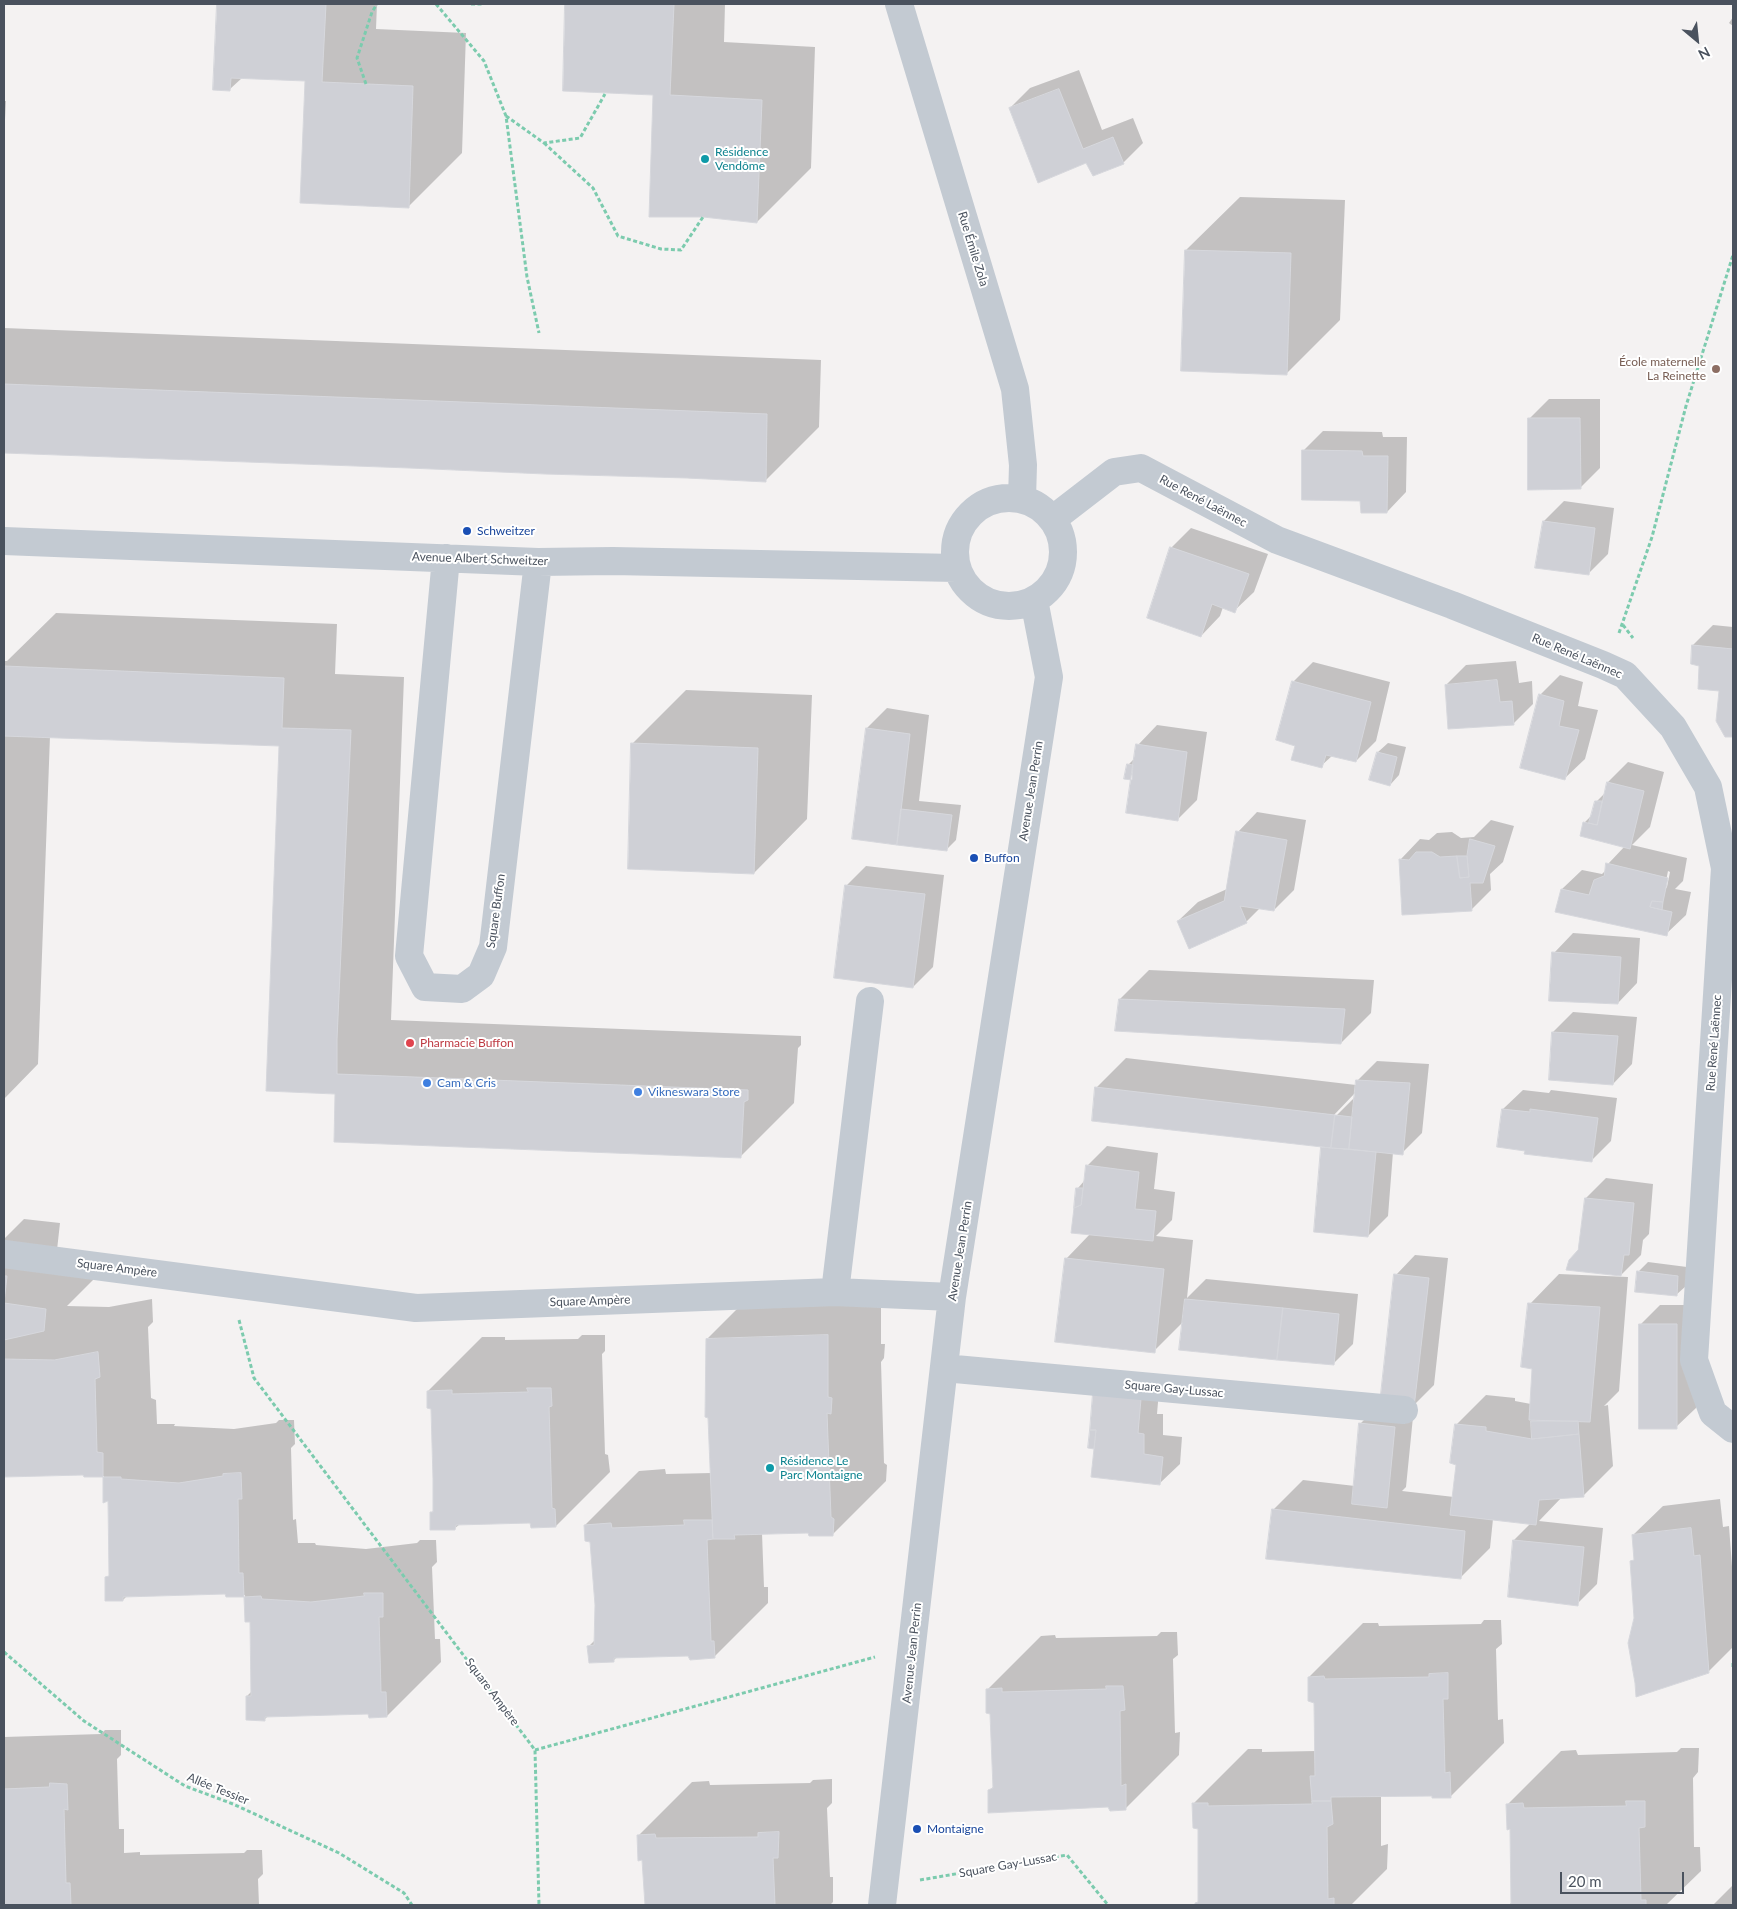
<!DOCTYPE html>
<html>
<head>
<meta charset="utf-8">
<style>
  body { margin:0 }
  #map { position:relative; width:1737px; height:1909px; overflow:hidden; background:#f4f2f2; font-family:Lato,sans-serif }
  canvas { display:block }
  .frame { position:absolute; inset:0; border:5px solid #4a525e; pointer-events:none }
  .north { position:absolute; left:1672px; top:15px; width:50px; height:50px; -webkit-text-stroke:4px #fff; paint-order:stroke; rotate:152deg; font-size:14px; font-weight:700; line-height:20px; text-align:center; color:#4a525e }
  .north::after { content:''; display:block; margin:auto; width:18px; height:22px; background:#4a525e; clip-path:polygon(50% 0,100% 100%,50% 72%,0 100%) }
  .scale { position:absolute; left:1560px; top:1872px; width:124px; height:22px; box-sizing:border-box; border:2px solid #4a525e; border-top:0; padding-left:6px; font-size:15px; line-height:18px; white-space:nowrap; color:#4a525e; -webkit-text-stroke:4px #fff; paint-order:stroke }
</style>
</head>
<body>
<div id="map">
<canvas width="1737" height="1909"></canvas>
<div class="frame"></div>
<div class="north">N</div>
<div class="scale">20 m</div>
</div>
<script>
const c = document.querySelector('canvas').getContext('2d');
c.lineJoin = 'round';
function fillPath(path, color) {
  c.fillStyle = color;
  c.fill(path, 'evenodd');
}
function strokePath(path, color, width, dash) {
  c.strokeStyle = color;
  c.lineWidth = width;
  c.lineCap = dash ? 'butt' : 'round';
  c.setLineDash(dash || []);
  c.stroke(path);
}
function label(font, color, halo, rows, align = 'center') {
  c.font = font + ' Lato,sans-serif';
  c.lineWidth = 4;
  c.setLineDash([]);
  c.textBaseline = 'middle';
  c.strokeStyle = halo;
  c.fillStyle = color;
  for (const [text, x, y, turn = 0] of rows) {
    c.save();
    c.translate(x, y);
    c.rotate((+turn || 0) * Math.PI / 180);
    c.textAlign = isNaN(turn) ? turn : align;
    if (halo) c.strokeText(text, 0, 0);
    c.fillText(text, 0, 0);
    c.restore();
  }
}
const shadow = new Path2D(`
  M218 4H377L376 29 466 33 462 153 408 207 306 80 242 78 230 89H214Z
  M567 4H725L724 42 815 47 811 168 757 222 654 94 564 90Z
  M1733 17V26L1729 23Z
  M1079 70 1102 130 1133 118 1143 143 1123 163 1087 162 1010 108 1030 88Z
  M4 101H6L4 139Z
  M1240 197 1345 200 1340 320 1286 374 1186 250Z
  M4 328 821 360 819 427 765 481 4 452Z
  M1549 399H1600V468L1580 488 1529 419Z
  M1323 431 1382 432 1383 437H1407L1406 492 1387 512 1361 500 1303 451Z
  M1564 501 1614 508 1608 554 1588 574 1544 521Z
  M1191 528 1268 554 1254 592 1234 611 1223 607 1220 616 1201 636 1171 548Z
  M56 613 337 624 335 674 404 677 391 1020 801 1036V1045L798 1048 794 1103 740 1157 337 1093 280 745 50 736 38 1064 4 1099V661H7Z
  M1713 625 1733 627V736H1726L1720 690 1701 665 1693 645Z
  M1516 661 1519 683 1532 681 1533 704 1513 724 1446 685 1466 665Z
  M1313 662 1390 682 1376 741 1356 761 1333 755 1321 766 1296 745 1293 682Z
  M1560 675 1583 682 1578 706 1598 710 1585 759 1565 778 1540 695Z
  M686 690 812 695 807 819 754 873 632 744Z
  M887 708 929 715 919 801 961 805 956 840 947 849 853 838 867 728Z
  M1157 725 1207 732 1197 800 1177 820 1133 779 1128 765 1136 757 1138 745Z
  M1388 743 1406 747 1399 775 1390 785 1370 779 1378 752Z
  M1628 762 1664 772 1650 827 1632 845 1687 858 1683 881 1675 889 1691 892 1686 915 1666 934 1562 889 1582 870 1602 874 1606 870 1608 864 1625 846 1582 835 1585 822 1592 815 1596 802 1606 792 1608 782ZM1668 871 1670 872 1667 887 1664 891Z
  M1257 812 1306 820 1294 890 1274 910 1260 908 1246 922 1178 921 1198 902 1227 889 1238 832Z
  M1491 820 1514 826 1503 862 1490 874 1491 890 1471 910 1401 859 1420 839 1429 840 1437 833 1452 832 1461 838 1474 837Z
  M866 866 944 875 933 967 913 987 846 886Z
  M1573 933 1640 938 1637 983 1618 1003 1554 953Z
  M1149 970 1374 980 1371 1013 1341 1043 1120 999Z
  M1573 1012 1637 1017 1632 1064 1613 1084 1553 1032Z
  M1126 1058 1356 1085 1357 1081 1377 1061 1429 1064 1422 1133 1402 1153 1393 1152 1388 1216 1368 1236 1322 1147 1324 1146 1096 1088ZM1355 1093V1097L1336 1116H1333Z
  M1523 1090 1549 1093 1551 1090 1617 1098 1611 1141 1591 1161 1503 1109Z
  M1107 1146 1158 1153 1154 1189 1175 1192 1172 1220 1156 1236 1193 1240 1187 1298 1206 1279 1358 1294 1353 1344 1333 1364 1183 1322 1154 1351 1066 1259 1091 1233 1072 1231 1078 1188 1085 1180 1087 1166Z
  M1606 1178 1653 1184 1649 1234 1643 1240 1641 1255 1621 1275 1579 1251 1586 1198Z
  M24 1219 60 1223 57 1250 97 1276 67 1306 109 1307 152 1299 153 1322 148 1327 151 1398 156 1400 157 1424H175L174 1426 234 1429 276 1423 279 1420H294L295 1444 291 1448 293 1520 296 1519 298 1543H315L316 1545 366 1549 417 1543 420 1540H436L437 1562 432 1567 435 1639H440L441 1662 387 1716 369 1713 268 1716 264 1720 247 1696 252 1691 251 1621H246L245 1595 227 1596 226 1593 127 1596 123 1600 106 1578 111 1574 109 1500 104 1501V1476H85L84 1473 4 1476V1239Z
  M1415 1255 1448 1258 1434 1385 1412 1407H1414L1406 1487 1402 1491 1454 1497 1458 1464 1452 1463 1457 1424 1486 1395 1515 1398V1401L1531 1404 1533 1368 1530 1304 1559 1274 1628 1277 1619 1391 1604 1406 1608 1405 1613 1466 1583 1496 1562 1497 1539 1521 1603 1528 1597 1584 1577 1604 1514 1540 1531 1523 1493 1519 1490 1548 1460 1578 1273 1510 1303 1480 1355 1486 1360 1424 1380 1404 1396 1275Z
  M1648 1262 1687 1267 1686 1286 1676 1295 1639 1271Z
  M881 1282V1344H885L884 1358 881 1362 884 1463 887 1465 886 1481 832 1535 808 1531 762 1533 764 1587H768V1603L714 1657 689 1655 618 1656 614 1660 589 1646 595 1640 596 1605 591 1541 585 1525 639 1471 665 1469 666 1474 711 1473 707 1339 761 1285Z
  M1660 1305H1696V1408L1676 1427 1640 1325Z
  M582 1335H605V1351L602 1354 605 1454 608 1455 610 1472 556 1526 531 1522 460 1524 454 1529 432 1512 435 1509 432 1408 428 1391 482 1337H505V1340L578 1339Z
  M1160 1379 1157 1414H1163V1435L1182 1437 1180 1464 1160 1483 1096 1448 1090 1447Z
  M1720 1499 1723 1527 1729 1526 1733 1580V1647L1708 1672 1636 1618 1632 1562 1635 1559 1633 1535 1663 1506Z
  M1484 1620H1501L1502 1644 1496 1649 1498 1720 1503 1719 1504 1743 1450 1797 1434 1794 1381 1795V1846L1388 1844 1387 1869 1351 1905H1196L1199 1900V1827L1194 1803 1248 1749H1262V1752L1316 1751 1315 1702 1309 1677 1363 1623H1378L1379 1626 1481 1624Z
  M1161 1632H1177L1178 1655 1173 1659 1175 1733 1180 1732 1179 1755 1125 1809 989 1791 994 1786 992 1712 987 1690 1041 1636 1055 1635 1056 1638 1157 1636Z
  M105 1730H121V1755L117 1759 119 1829H124V1853L140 1852V1855L244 1853 247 1850H262L263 1874 258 1879 259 1905H54L53 1903 4 1905V1737L101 1734Z
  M1681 1748H1699L1698 1772 1693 1778 1694 1847H1700L1701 1871 1666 1905H1509L1512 1902 1511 1827 1507 1805 1561 1751 1576 1750 1578 1755 1677 1752Z
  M832 1779V1803L827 1808 830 1877H833V1902L830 1905H646L643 1858 638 1836 692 1782 709 1781 710 1785 810 1783 813 1780Z
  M1733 1885V1905H1713Z`);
const building = new Path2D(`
  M217 4H326L322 82 413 86 409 208 300 203 305 81 231 78 230 91 213 90Z
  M565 4H674L670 95 762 100 757 223 703 217H649L653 95 563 91Z
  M1059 89 1083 149 1113 137 1124 164 1093 176 1086 163 1038 183 1009 108Z
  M1185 250 1291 253 1287 375 1181 371Z
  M4 384 767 414 766 482 687 478 545 474 409 468 4 453Z
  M1528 418H1580L1581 489 1528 490Z
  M1302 450 1362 451 1363 456H1388L1387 513H1361L1360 501 1302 500Z
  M1543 521 1595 528 1589 575 1535 568Z
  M1170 547 1249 574 1235 613 1212 604 1201 637 1147 618Z
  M1692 645 1733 649V737H1725L1716 721 1719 691 1698 689 1699 666 1691 664Z
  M4 666 284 678 282 728 351 730 337 1039V1074L748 1090V1100L744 1102 741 1158 334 1142 335 1094 266 1091 279 746 4 736Z
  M1497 680 1500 702 1512 701 1514 725 1448 729 1445 685Z
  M1292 681 1371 702 1356 762 1326 755 1322 768 1291 760 1295 746 1276 740Z
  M1539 694 1564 701 1559 726 1579 730 1565 780 1520 768Z
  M866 728 910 734 897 845 852 839Z
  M631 743 758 748 754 874 628 869Z
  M1136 744 1187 752 1178 821 1126 813Z
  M1377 752 1397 757 1390 786 1369 780Z
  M1127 764 1133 765 1132 780 1124 779Z
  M1607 782 1644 791 1630 849 1580 836 1583 822 1597 825Z
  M1595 801H1602L1597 825 1589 823Z
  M901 809 952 815 947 851 897 845Z
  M1236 831 1287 840 1274 911 1240 906 1247 923 1189 949 1177 921 1224 901Z
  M1470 839 1495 846 1483 883H1470L1472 911 1402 915 1399 859 1409 860 1416 852H1432L1440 857 1457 856 1460 878 1469 877 1467 856Z
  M1457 856H1467L1469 877 1460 878Z
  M1606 863 1668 878 1663 902 1652 901 1650 907 1672 912 1667 936 1555 912 1561 889 1589 895 1594 880 1604 876Z
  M845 885 925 894 913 988 834 978Z
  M1652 901 1663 902 1662 910 1650 907Z
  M1552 952 1621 957 1618 1004 1549 1001Z
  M1119 999 1345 1009 1341 1044 1115 1031Z
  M1552 1032 1618 1036 1613 1085 1549 1080Z
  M1356 1080 1410 1083 1403 1155 1349 1149Z
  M1095 1087 1335 1115 1331 1148 1092 1121Z
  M1502 1109 1530 1112V1109L1598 1118 1592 1162 1524 1154 1525 1151 1497 1147Z
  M1335 1115 1352 1117 1349 1149 1331 1148Z
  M1321 1147 1376 1152 1368 1237 1314 1232Z
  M1086 1165 1139 1172 1135 1209 1156 1211 1153 1241 1071 1233 1074 1208 1081 1205Z
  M1076 1188H1083L1081 1205 1074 1208Z
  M1585 1198 1634 1203 1629 1255H1624L1621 1276 1566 1270 1569 1260 1578 1250Z
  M1065 1258 1164 1269 1155 1353 1055 1342Z
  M1637 1271 1678 1276 1677 1296 1635 1292Z
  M1394 1274 1429 1278 1414 1407 1380 1403Z
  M4 1276H7L4 1303 46 1309 44 1331 4 1340Z
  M1185 1299 1283 1308 1277 1360 1179 1350Z
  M1528 1303 1600 1307 1590 1422 1529 1420 1532 1369 1521 1367Z
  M1283 1308 1339 1314 1334 1365 1277 1360Z
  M1639 1324H1677V1429H1639Z
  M828 1335V1397L832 1398 831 1414 827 1413 831 1517 834 1519 833 1536H809L808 1533 734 1535 735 1539H713L708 1418 705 1417 706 1339Z
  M98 1352 100 1377 95 1379 97 1452 103 1453V1477H84L83 1475 4 1477V1359L54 1360Z
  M527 1388H551L552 1406 549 1407 552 1508 555 1509 556 1527 531 1528 530 1523 456 1525 455 1530H430V1512H433V1479L431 1409 427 1408V1391L452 1390V1394L528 1392Z
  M1093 1393 1141 1399 1138 1433 1144 1434V1454L1163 1457 1160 1485 1091 1477 1096 1430H1090Z
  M1531 1421H1578L1579 1434 1532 1439Z
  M1359 1423 1395 1427 1387 1508 1352 1504Z
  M1455 1424 1486 1427V1431L1532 1439 1579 1434 1584 1497 1539 1500 1536 1525 1450 1515 1456 1465 1450 1463Z
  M1090 1430H1096L1094 1449 1088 1448Z
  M241 1473 242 1499H238L239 1573H243L244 1597H226L225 1594 123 1597V1601H105V1577L109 1576 108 1501 103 1503V1477H121V1479L179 1483 223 1476V1474Z
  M1272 1509 1465 1531 1461 1579 1266 1559Z
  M684 1520H712L713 1539 707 1540 711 1641H714L715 1658 690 1660 688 1656 614 1658V1662L589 1663 587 1646 594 1645 595 1605 590 1542 585 1541 584 1525 611 1523 612 1528 684 1525Z
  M1691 1528 1694 1556 1700 1555 1709 1673 1636 1697 1635 1683 1628 1643 1634 1618 1630 1561 1634 1560 1632 1535Z
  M1513 1540 1584 1547 1578 1606 1508 1597Z
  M364 1593H383V1617H379L381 1692H386L387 1717 369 1718 368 1714 265 1717V1721L246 1720V1696H251L250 1622H245L244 1597 261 1596 262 1599 311 1602 364 1596Z
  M1448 1673V1699H1443L1445 1773 1450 1772 1451 1798H1432V1796L1331 1797V1801H1312L1310 1776H1315L1314 1703 1308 1701V1677L1324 1676 1325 1679 1429 1677V1674Z
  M1106 1686H1123L1125 1710 1120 1711 1121 1786 1126 1784V1810L1110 1811 1108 1807 988 1813V1790L993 1788 990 1714 986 1713V1689L1002 1688V1692L1106 1689Z
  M50 1783 67 1784 68 1810 64 1809 66 1883H70L71 1905H4V1789L49 1787Z
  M1312 1801H1331L1333 1824 1327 1827 1328 1899 1334 1898V1905H1195V1903L1198 1902V1829L1193 1828 1192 1803H1208V1806L1312 1804Z
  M1626 1801H1645V1827L1639 1828 1641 1900H1646V1905H1508L1511 1904 1510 1829 1507 1830 1506 1804 1523 1803 1524 1808 1626 1806Z
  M779 1832 778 1858H773L775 1905H645L642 1860 638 1861 637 1835 655 1834 656 1838 758 1837V1833Z`);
const path = new Path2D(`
  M436 4 484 61 506 116 527 277 539 333
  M471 4H484
  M366 84 357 58 372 12 377 4
  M506 116 544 143 580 138 605 94
  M544 143 593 188 618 236 661 249 681 250 703 217
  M1623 625 1633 638
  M1619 633 1652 537 1686 406 1733 255
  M239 1320 254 1378 535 1750 539 1905
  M4 1652 84 1721 185 1786 233 1804 339 1853 404 1893 412 1905
  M1733 1663V1667
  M535 1750 875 1657
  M920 1880 1067 1855 1108 1905`);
const minor = new Path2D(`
  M899 4 1015 389 1023 465 1022 499
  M955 552a54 54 0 1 1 108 0a54 54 0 1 1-108 0Z
  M1053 519 1114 472 1141 468 1277 540 1452 605 1603 665 1625 675 1673 727 1708 787 1725 868 1694 1360 1713 1413 1733 1429
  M4 541 538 562 613 561 956 568
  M446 558 409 956 425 987 462 989 481 975 493 947 538 562
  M4 1254 416 1308 835 1292 952 1297
  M835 1292 870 1001
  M944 1368 1404 1410
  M882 1905 952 1297 1049 677 1034 600`);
const markers = [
  [705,159,5,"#0f9aa8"],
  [1716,369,5,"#8d6e63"],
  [467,531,5,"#1a4fb4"],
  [974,858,5,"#1a4fb4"],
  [410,1043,5,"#e0444e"],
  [427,1083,5,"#3f7fe0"],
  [638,1092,5,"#3f7fe0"],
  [770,1468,5,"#0f9aa8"],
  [917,1829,5,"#1a4fb4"]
];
const cultureNames = [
  ["Résidence",715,152],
  ["Vendôme",715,166],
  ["Résidence Le",780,1461],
  ["Parc Montaigne",780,1475]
];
const streetNames = [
  ["Rue Émile Zola",973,249,73],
  ["Rue René Laënnec",1203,501,28],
  ["Avenue Albert Schweitzer",480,559,2],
  ["Rue René Laënnec",1577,656,23],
  ["Avenue Jean Perrin",1031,791,-81],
  ["Square Buffon",496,911,-82],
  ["Rue René Laënnec",1714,1043,-86],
  ["Avenue Jean Perrin",960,1251,-81],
  ["Square Ampère",117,1268,7],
  ["Square Ampère",590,1301,-2],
  ["Square Gay-Lussac",1174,1389,5],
  ["Avenue Jean Perrin",912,1653,-84],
  ["Square Ampère",492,1692,53],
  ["Allée Tessier",218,1789,22],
  ["Square Gay-Lussac",1008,1865,-10]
];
const educationNames = [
  ["École maternelle",1706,362],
  ["La Reinette",1706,376]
];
const transitNames = [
  ["Schweitzer",477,531],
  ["Buffon",984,858],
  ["Montaigne",927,1829]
];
const healthNames = [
  ["Pharmacie Buffon",420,1043]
];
const shopNames = [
  ["Cam & Cris",437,1083],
  ["Vikneswara Store",648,1092]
];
fillPath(shadow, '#0003');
fillPath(building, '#cfd0d6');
strokePath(building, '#d6d7dc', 1);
strokePath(path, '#7ccbae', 3, [4, 2.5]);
strokePath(minor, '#c3cad2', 28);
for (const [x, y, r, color] of markers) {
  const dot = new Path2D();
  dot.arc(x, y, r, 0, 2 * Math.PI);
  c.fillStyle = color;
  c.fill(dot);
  strokePath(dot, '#fff', 2);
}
label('12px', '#0d838f', '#fff', cultureNames, 'left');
label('12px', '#4a525e', '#fff', streetNames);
label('12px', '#785e54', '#fff', educationNames, 'right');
label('12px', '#164399', '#fff', transitNames, 'left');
label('12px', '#be3a42', '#fff', healthNames, 'left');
label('12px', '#366cbe', '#fff', shopNames, 'left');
</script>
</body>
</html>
